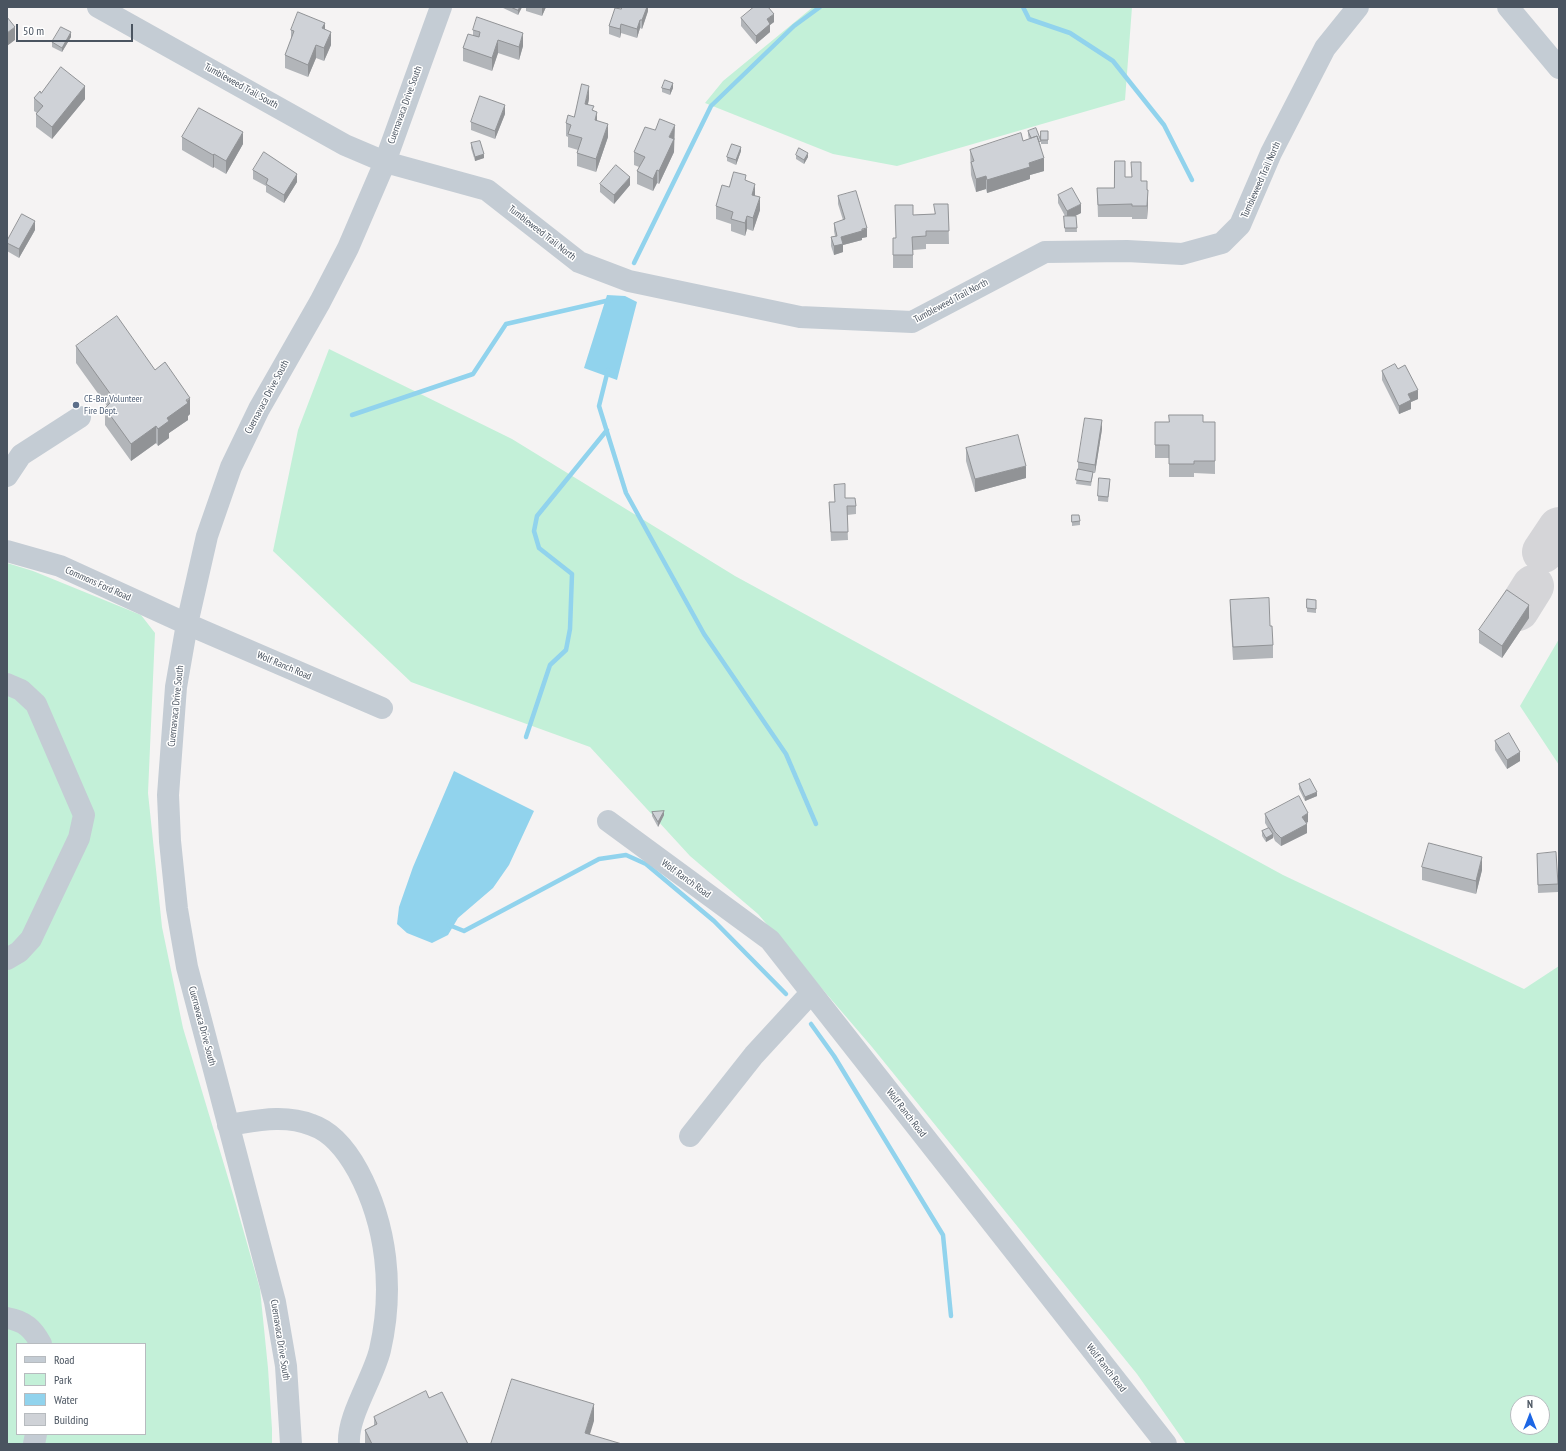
<!DOCTYPE html>
<html>
<head>
<meta charset="utf-8">
<style>
  body { margin:0 }
  #map { position:relative; width:1566px; height:1451px; overflow:hidden; background:#f5f3f3; font-family:"PT Sans Narrow",sans-serif }
  canvas { display:block }
  .frame { position:absolute; inset:0; border:8px solid #4a5460; pointer-events:none }
  .legend { position:absolute; left:16px; top:1343px; width:130px; height:92px; box-sizing:border-box; background:#fff; border:1px solid #b7bbbf; margin:0; padding:5px 7px; list-style:none; font-size:12px; color:#4a5460 }
  .legend li { display:flex; align-items:center; gap:8px; height:20px }
  .legend b { width:20px; border:1px solid #b7bbbf }
  .north { position:absolute; left:1510px; top:1395px; width:40px; height:40px; box-sizing:border-box; background:#fff; border:1px solid #b7bbbf; border-radius:50%; rotate:0deg; font-size:11px; font-weight:700; line-height:16px; text-align:center; color:#4a5460 }
  .north::after { content:''; display:block; margin:auto; width:14px; height:18px; background:#1c66e5; clip-path:polygon(50% 0,100% 100%,50% 72%,0 100%) }
  .scale { position:absolute; left:16px; top:24px; width:117px; height:18px; box-sizing:border-box; border:2px solid #4a5460; border-top:0; padding-left:5px; font-size:12px; line-height:14px; white-space:nowrap; color:#4a5460; -webkit-text-stroke:3px #fff; paint-order:stroke }
</style>
</head>
<body>
<div id="map">
<canvas width="1566" height="1451"></canvas>
<div class="frame"></div>
<ul class="legend">
<li><b style="height:5px;background:#c4ccd4"></b>Road</li>
<li><b style="height:11px;background:#c3f0d8"></b>Park</li>
<li><b style="height:11px;background:#91d3ed"></b>Water</li>
<li><b style="height:11px;background:#cfd2d7"></b>Building</li>
</ul>
<div class="north">N</div>
<div class="scale">50 m</div>
</div>
<script>
const c = document.querySelector('canvas').getContext('2d');
c.lineJoin = 'round';
function fillPath(path, color) {
  c.fillStyle = color;
  c.fill(path, 'evenodd');
}
function strokePath(path, color, width, dash) {
  c.strokeStyle = color;
  c.lineWidth = width;
  c.lineCap = dash ? 'butt' : 'round';
  c.setLineDash(dash || []);
  c.stroke(path);
}
function label(font, color, halo, rows, align = 'center') {
  c.font = font + ' "PT Sans Narrow",sans-serif';
  c.lineWidth = 3;
  c.setLineDash([]);
  c.textBaseline = 'middle';
  c.strokeStyle = halo;
  c.fillStyle = color;
  for (const [text, x, y, turn = 0] of rows) {
    c.save();
    c.translate(x, y);
    c.rotate((+turn || 0) * Math.PI / 180);
    c.textAlign = isNaN(turn) ? turn : align;
    if (halo) c.strokeText(text, 0, 0);
    c.fillText(text, 0, 0);
    c.restore();
  }
}
const green = new Path2D(`
  M813 7H1132L1125 100 897 166 833 154 705 103 723 81Z
  M329 349 512 439 735 576 1283 875 1524 989 1559 966V1444H1186L1137 1374 872 1047 758 914 690 856 590 747 411 682 273 551 298 430ZM1518 1403H1542V1427H1518Z
  M7 563 33 571 141 615 155 633 148 793 162 927 183 1028 235 1201 260 1289 268 1368 272 1429V1444H7ZM17 1344H145V1434H17Z
  M1559 639V765L1520 706Z`);
const water = new Path2D(`
  M607 295 625 296 637 302 617 380 584 368Z
  M454 771 534 811 509 865 493 888 458 918 448 935 432 943 407 933 397 924 399 907 413 867Z`);
const stream = new Path2D(`
  M1023 7 1029 19 1070 33 1113 61 1164 125 1192 180
  M634 263 711 106 794 26 820 7
  M608 370 599 406 626 493 704 634 786 754 816 824
  M352 415 473 374 506 324 610 300
  M526 737 550 665 566 650 570 629 572 574 539 548 534 531 537 516 607 430
  M449 925 464 931 599 859 626 855 646 864 714 921 786 994
  M811 1024 834 1056 943 1235 951 1316`);
const taxiway = new Path2D(`
  M1543 552 1559 528
  M1518 610 1533 586`);
const minor = new Path2D(`
  M98 7 345 145 385 162 487 190 579 262 629 281 800 317 912 322 1045 252 1127 251 1182 254 1222 243 1240 225 1271 153 1325 48 1358 7
  M1508 7 1559 68
  M7 476 21 455 80 417
  M7 551 60 566 187 624 382 708
  M7 684 21 690 36 704 84 815 79 838 31 939 19 952 7 959
  M608 821 770 940 1166 1444
  M228 1125C256 1121 284 1114 312 1125 333 1132 347 1151 358 1171 387 1225 394 1289 380 1350 373 1379 347 1416 349 1444
  M690 1136 754 1055 811 993
  M7 1318C25 1321 33 1329 41 1344
  M34 1444 36 1434
  M291 1444 286 1366 275 1302 187 967 177 909 170 841 168 795 176 687 187 624 207 536 231 467 259 409 320 302 348 248 385 162 441 7`);
const wall = new Path2D(`
  M501 7H522L518 15Z
  M526 7H546L542 16 526 11Z
  M648 7V11L642 29 640 28 637 38 621 33 620 38 609 34V26L621 9Z
  M741 18 774 22 770 25V32L756 44 741 26Z
  M325 29 331 45 324 61 316 58 308 77 285 68V55L291 40V30Z
  M473 30 523 46 519 60 498 53 492 71 463 61V48L473 35Z
  M71 37 62 52 52 47V42Z
  M662 88H673L670 95 662 92Z
  M41 93 85 99 52 139 36 127V114L37 113 34 111V98Z
  M589 99 588 104 594 111 597 121 608 137 596 172 577 166V153L578 150 568 147V137L566 136V123L574 117Z
  M505 114 495 139 471 130V122Z
  M1028 131 1041 145 1040 146 1044 171 1030 175V179L987 193 986 189 976 192 971 175 970 150 1023 141 1029 139 1028 135Z
  M1041 131 1048 140V144H1041Z
  M182 137 243 144 226 174 214 167 213 168 182 150Z
  M675 138 674 140V152L659 184 657 183 653 191 637 184V171L639 167 634 165V152Z
  M471 143 484 158 475 161 471 148Z
  M741 151 736 165 727 161V157Z
  M796 155 808 157 804 164 796 159Z
  M253 170 297 182 284 203 266 192V186L253 179Z
  M1125 177 1141 181 1147 190 1148 203 1147 219H1132V217H1098L1097 188H1114Z
  M746 181 755 196 760 210 753 231 747 229 745 236 731 231V224L716 219V206L729 187Z
  M600 184 630 185 614 204 600 192Z
  M1058 195 1081 213 1075 216H1076L1077 232H1065L1064 216H1065L1058 203Z
  M838 196 867 237 862 238V240L843 245V252L834 255 831 246V237L835 236 834 231V223L843 220 838 204Z
  M948 204 949 244H926V249L913 250V268H893V238H896L913 215 934 214Z
  M35 230 19 258 7 251V241Z
  M76 346 155 370 190 414 188 416V420L169 433V438L158 446 156 443 131 461 105 425V408L107 406 76 363Z
  M1398 369 1418 399 1411 402V409L1399 414 1382 380V371Z
  M1155 422H1215V474L1194 473V477H1169V458H1155Z
  M1102 429 1095 473H1093L1091 486 1076 484 1078 471V462Z
  M966 448 1026 478 975 492 966 461Z
  M1110 483 1108 502 1098 501V496Z
  M834 485 845 498 856 506V514L847 515 848 540 831 541 829 502H835Z
  M1072 515 1080 521V525L1072 526Z
  M1307 599 1316 600V613L1307 612Z
  M1230 600 1270 626 1273 645V658L1233 660 1230 613Z
  M1529 618 1502 658 1479 643V630Z
  M1495 741 1520 761 1507 769 1495 750Z
  M1299 784 1317 796 1305 801 1299 789Z
  M652 812 664 815 658 827 652 816Z
  M1265 814 1308 822 1306 823 1307 833 1281 846 1275 841 1273 836V838L1266 842 1262 836V831L1268 828 1265 823Z
  M1537 854 1558 884V892L1538 893Z
  M1422 867 1482 870 1476 894 1422 880Z
  M429 1398 468 1444H365V1430L374 1426V1417Z`);
const shadedWall = new Path2D(`
  M520 7H522L518 15V10Z
  M543 7H546L542 16V8Z
  M647 7H648V11L642 29V20Z
  M774 14V22L770 25V32L756 44V36L767 19Z
  M640 20V28L637 38V29Z
  M325 23V36L322 28Z
  M621 24V33L620 38V29Z
  M15 27V40L7 46V33Z
  M71 32V37L62 52V48Z
  M331 32V45L324 61V48Z
  M523 33V46L519 60V47Z
  M498 40V53L492 71V58Z
  M316 45V58L308 77V65Z
  M673 83V88L670 95V90Z
  M85 86V99L52 139V127Z
  M589 86V99L585 116V104Z
  M505 105V114L495 139V131Z
  M597 112V124L595 120Z
  M608 124V137L596 172V159Z
  M675 125 674 152 659 184V171L669 137Z
  M243 132V144L226 174V161Z
  M741 147V151L736 165V160Z
  M808 153V157L804 164V160Z
  M214 154V167L213 168V155Z
  M484 154V158L475 161V157Z
  M1044 158V171L1030 175V179L987 193V180L1029 163Z
  M657 170V183L653 191V179Z
  M297 174V182L284 203V195Z
  M986 176V189L976 192V179Z
  M630 177V185L614 204V195Z
  M755 184V197L752 195Z
  M1148 190V203L1147 219V206Z
  M760 197V210L753 231V218Z
  M1081 204V213L1067 220V211Z
  M747 216V229L745 236V223Z
  M35 221V230L19 258V249Z
  M867 228V237L862 238V240L843 245V252L834 255V246L841 237Z
  M1418 390V399L1411 402V409L1399 414V406L1408 394Z
  M190 398V414L188 416V420L169 433V438L158 446V429L167 418Z
  M1102 420V429L1095 473V465Z
  M156 426V443L131 461V444Z
  M1026 466V478L975 492V479Z
  M1529 605V618L1502 658V646Z
  M1520 752V761L1507 769V760Z
  M1317 792V796L1305 801V797Z
  M664 811V815L658 827V822Z
  M1308 813V822L1302 825V817Z
  M1307 824V833L1281 846V838Z
  M1273 834V838L1266 842V838Z
  M1482 857V870L1476 894V881Z
  M594 1404V1421L587 1444 585 1433Z`);
const building = new Path2D(`
  M511 7H520L518 10Z
  M622 7H647L642 20H640L637 29 621 24 620 29 609 26 615 8 621 9Z
  M754 7H768L774 14 767 19 770 24 756 36 741 18Z
  M298 12 325 23 322 28 331 32 324 48 316 45 308 65 285 55 294 31 291 30Z
  M7 17 15 27 7 33Z
  M477 17 523 33 519 47 498 40 492 58 463 48 468 34 479 37 480 32 473 30Z
  M61 27 71 32 62 48 52 42Z
  M61 67 85 86 52 127 36 114 43 106 34 98 40 91 41 93Z
  M665 80 673 83 670 90 662 88Z
  M582 84 589 86 585 104 594 106 592 110 597 112 595 120 608 124 596 159 577 153 582 138 568 134 571 125 566 123 568 115 574 117Z
  M480 96 505 105 495 131 471 122Z
  M199 108 243 132 226 161 214 154 213 155 182 137Z
  M660 119 675 125 669 137 674 139 659 171 657 170 653 179 637 171 645 157 634 152 645 127 655 130Z
  M1036 128 1041 141 1039 142 1037 136 1031 138 1028 131Z
  M1041 131H1048V140H1041Z
  M1021 133 1023 141 1037 136 1044 158 1029 163 1030 167 987 180 986 176 976 179 971 162 974 161 970 150Z
  M480 141 484 154 475 157 471 143Z
  M732 144 741 147 736 160 727 157Z
  M799 148 808 153 804 160 796 155Z
  M264 152 297 174 284 195 266 184 268 179 253 170Z
  M1115 161H1125V177H1132L1131 162H1141V181H1147V190H1148L1147 206H1132V204L1098 205 1097 188H1114Z
  M616 165 630 177 614 195 600 184Z
  M734 172 746 175 745 180 755 184 752 195 760 197 753 218 747 216 745 223 731 219 733 212 716 206 722 185 729 187Z
  M1072 188 1081 204 1067 211 1058 195Z
  M856 191 867 228 862 229V231L841 237 843 244 834 246 831 237 837 236 834 223 845 219 838 196Z
  M934 204H948L949 231H926V236L912 237 913 255H893V238H896L895 205H913V215L935 214Z
  M22 214 35 221 19 249 7 243V241Z
  M1064 216H1076L1077 228H1065Z
  M117 316 155 370 165 362 190 398 186 400 188 403 167 418 169 421 158 429 156 426 131 444 105 408 114 399 76 346Z
  M1395 364 1398 369 1405 365 1418 390 1408 394 1411 400 1399 406 1382 371Z
  M1169 415H1203V422H1215V461H1194V464H1169V445H1155V422H1169Z
  M1085 418 1102 420 1095 465 1078 462Z
  M1018 435 1026 466 975 479 966 448Z
  M1078 469 1093 472 1091 482 1076 480Z
  M1099 478 1110 479 1108 497 1098 496Z
  M845 484V498H855L856 506H847L848 532H831L829 502H835L834 485Z
  M1072 515H1079L1080 521 1072 522Z
  M1507 590 1529 605 1502 646 1479 630Z
  M1269 598 1270 626H1272L1273 645 1233 647 1230 600Z
  M1307 599 1316 600V609L1307 608Z
  M1509 733 1520 752 1507 760 1495 741Z
  M1310 779 1317 792 1305 797 1299 784Z
  M1299 796 1308 813 1302 817 1307 824 1281 838 1275 832 1265 814Z
  M664 811 658 822 652 812Z
  M1269 828 1273 834 1266 838 1262 831Z
  M1429 843 1482 857 1476 881 1422 867Z
  M1556 852 1558 884 1538 885 1537 854Z
  M512 1379 594 1404 585 1433 622 1444H491Z
  M426 1391 429 1398 442 1392 468 1444H372L365 1430 377 1424 374 1417Z`);
const markers = [
  [76,405,4,"#5c6f8a"]
];
const streetNames = [
  ["Tumbleweed Trail South",241,86,29],
  ["Cuernavaca Drive South",405,105,-70],
  ["Tumbleweed Trail North",1261,180,-66],
  ["Tumbleweed Trail North",542,233,38],
  ["Tumbleweed Trail North",951,301,-28],
  ["Cuernavaca Drive South",267,397,-62],
  ["Commons Ford Road",98,584,24],
  ["Wolf Ranch Road",284,666,23],
  ["Cuernavaca Drive South",176,706,-84],
  ["Wolf Ranch Road",686,879,36],
  ["Cuernavaca Drive South",202,1026,75],
  ["Wolf Ranch Road",906,1113,52],
  ["Cuernavaca Drive South",280,1340,81],
  ["Wolf Ranch Road",1106,1368,52]
];
const serviceNames = [
  ["CE-Bar Volunteer",84,399],
  ["Fire Dept.",84,411]
];
fillPath(green, '#c3f0d8');
fillPath(water, '#91d3ed');
strokePath(stream, '#91d3ed', 4.5);
strokePath(taxiway, '#d5d5d8', 42);
strokePath(minor, '#c4ccd4', 22);
fillPath(wall, '#b2b5b9');
fillPath(shadedWall, '#919396');
fillPath(building, '#cfd2d7');
strokePath(building, '#919396', 1);
for (const [x, y, r, color] of markers) {
  const dot = new Path2D();
  dot.arc(x, y, r, 0, 2 * Math.PI);
  c.fillStyle = color;
  c.fill(dot);
  strokePath(dot, '#fff', 1.5);
}
label('10px', '#4a5460', '#fff', streetNames);
label('10px', '#4e5e75', '#fff', serviceNames, 'left');
</script>
</body>
</html>
